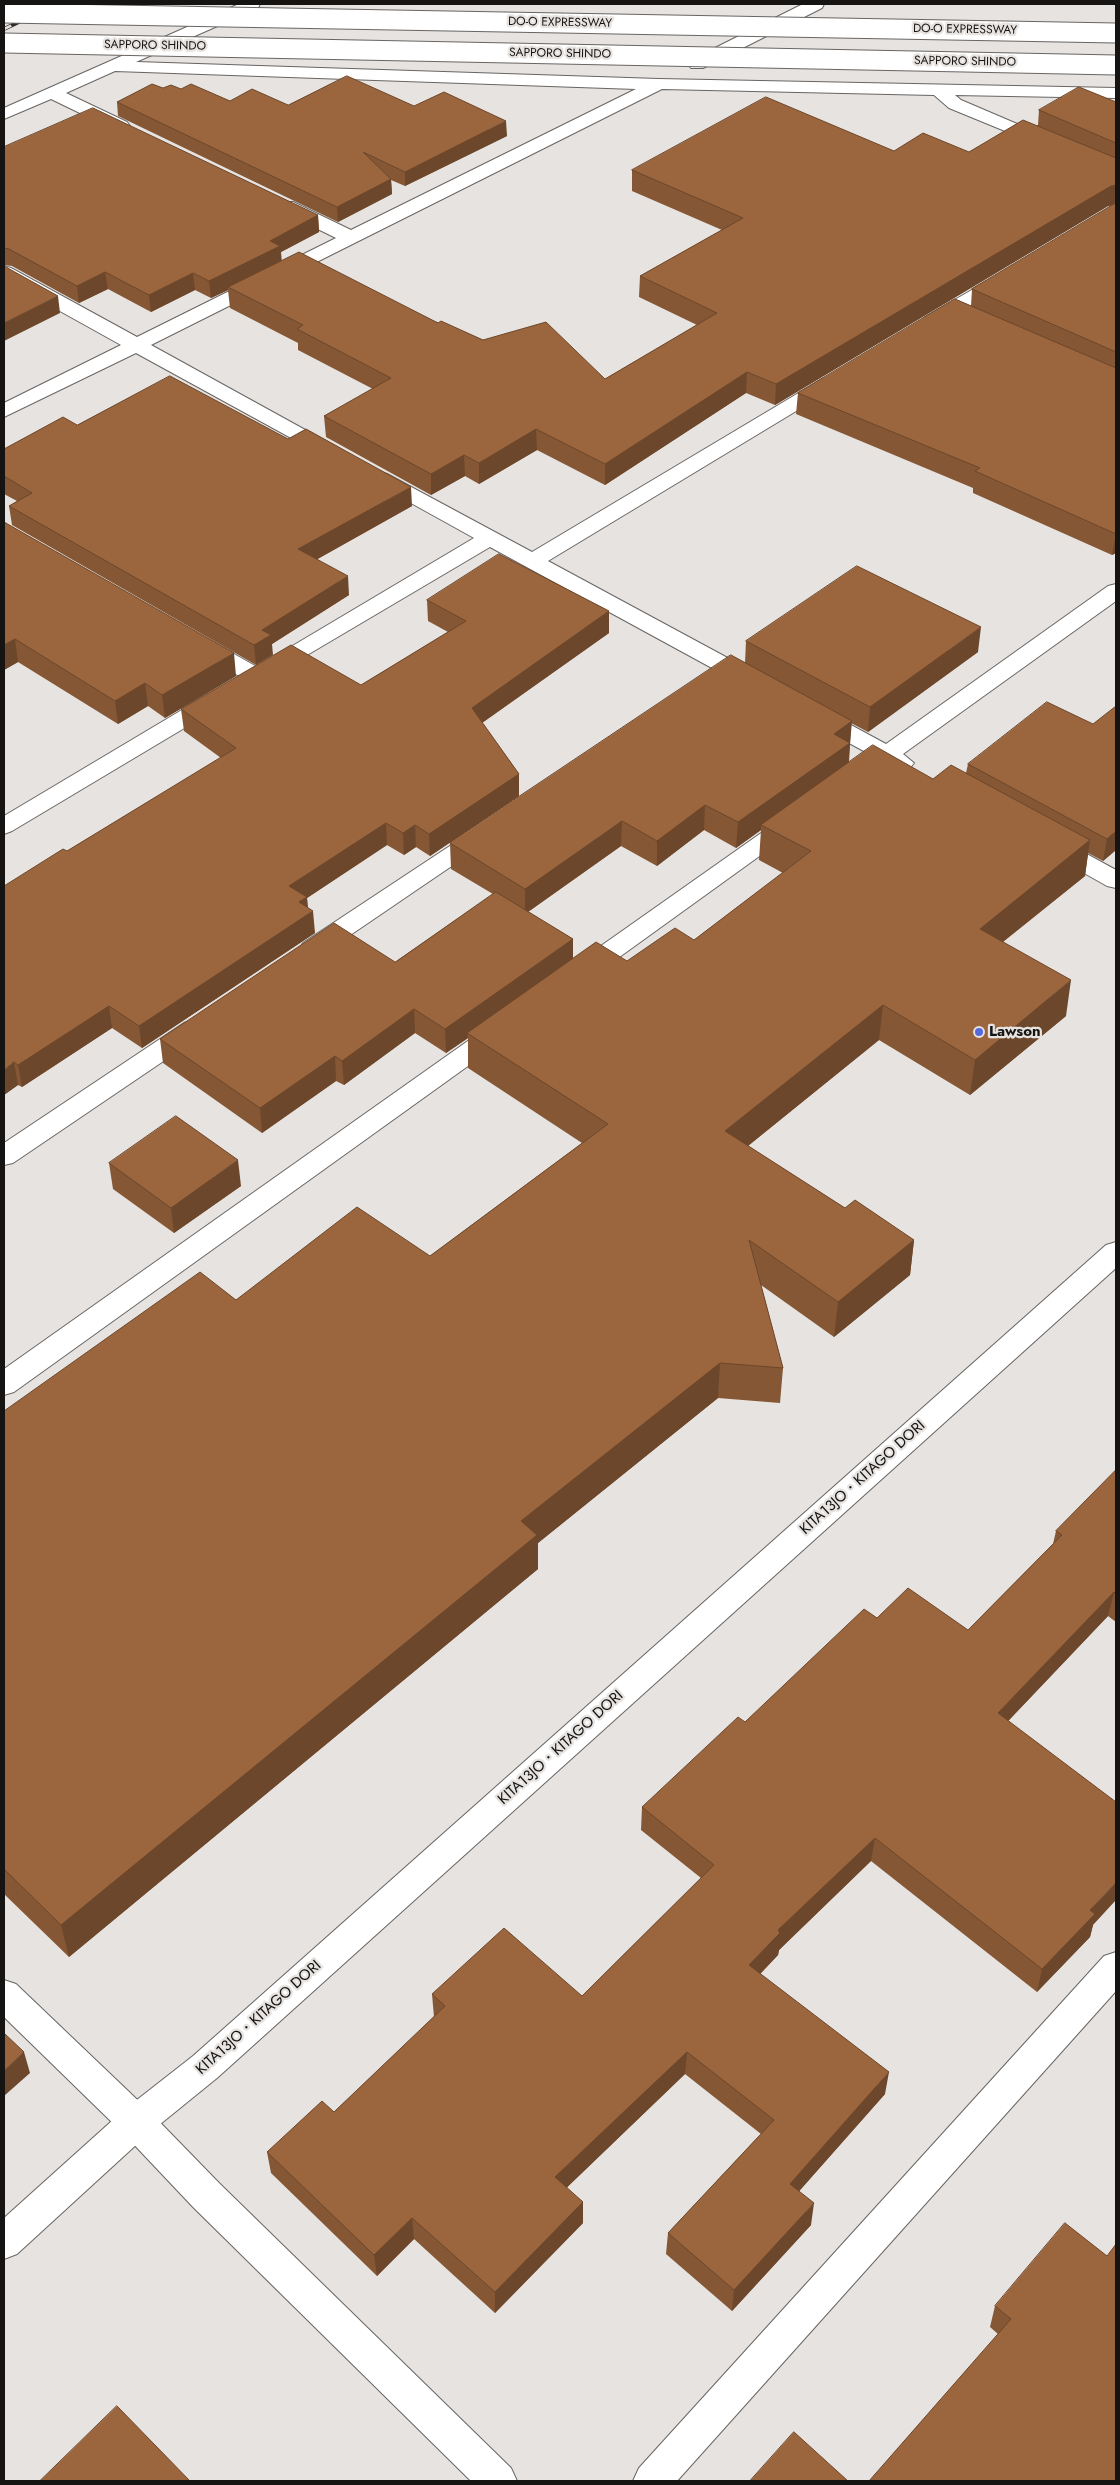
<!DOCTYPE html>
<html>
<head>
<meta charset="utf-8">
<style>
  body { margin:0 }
  #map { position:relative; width:1120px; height:2485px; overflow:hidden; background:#e6e3e0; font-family:Jost,sans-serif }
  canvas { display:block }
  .frame { position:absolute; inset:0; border:5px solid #151413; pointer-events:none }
</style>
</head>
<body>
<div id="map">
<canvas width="1120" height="2485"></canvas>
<div class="frame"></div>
</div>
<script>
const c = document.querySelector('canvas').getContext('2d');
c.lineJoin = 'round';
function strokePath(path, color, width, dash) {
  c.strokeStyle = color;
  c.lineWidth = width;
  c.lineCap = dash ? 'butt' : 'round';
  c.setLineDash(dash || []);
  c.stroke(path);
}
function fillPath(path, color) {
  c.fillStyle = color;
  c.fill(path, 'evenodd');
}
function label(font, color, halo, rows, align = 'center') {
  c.font = font + ' Jost,sans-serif';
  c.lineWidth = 4.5;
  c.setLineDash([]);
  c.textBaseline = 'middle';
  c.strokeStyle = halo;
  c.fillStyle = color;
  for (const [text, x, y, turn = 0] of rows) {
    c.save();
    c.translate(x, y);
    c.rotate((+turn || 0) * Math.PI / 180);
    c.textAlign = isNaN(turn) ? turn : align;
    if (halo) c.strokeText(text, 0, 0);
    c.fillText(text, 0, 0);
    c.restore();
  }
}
const minor = new Path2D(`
  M239 4H260L258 8 136 62 659 79 1116 88V98L955 95 961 100 1050 138 1053 142 1050 146 1044 147 949 108 934 95 662 89 151 345 338 448 341 452 338 456 331 458 324 456 136 353 4 417V403L121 345 4 280V266L11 268 137 337 336 238 279 210 277 206 279 202H293L351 230 636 89 115 71 66 93 127 122 130 126 127 130H115L51 99 4 119V108Z
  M803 4H824L822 8 703 68H691L688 64 691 60Z
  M1003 274 1010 276 1013 280 1010 284 939 325H925L922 321 925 317 996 276Z
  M829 377 836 379 839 383 836 387 548 561 761 676 764 681 761 686 753 688 745 686 490 547 275 674 267 676 264 681 256 683 248 681 195 651 192 646 195 641 203 639 211 641 257 667 474 538 373 482 370 478 373 474 380 472 387 474 532 552 822 379Z
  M1116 584V601L903 754 914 763 910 768 902 770 888 765C875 774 865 785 849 781L845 776 849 771 871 755 809 721 806 716 809 711 817 709 825 711 886 744 1108 586Z
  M215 693 223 695 226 700 223 705 12 831 4 834V816L207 695Z
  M789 816 797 819 801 824 797 829 589 979 580 981 571 979 567 973 571 967 781 819Z
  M482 827 490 830 494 835 490 840 321 955 312 957 303 955 300 949 303 943 474 830Z
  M1054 838 1063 841 1116 870V888L1107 886 1045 851 1042 846 1045 841Z
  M193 1020 202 1023 206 1029 202 1035 13 1163 4 1165V1143L184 1023Z
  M498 1023 507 1026 511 1032 507 1038 14 1392 4 1395V1369L489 1026Z
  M1116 1952V1991L677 2481H633L639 2468 1104 1956Z
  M4 1980 16 1984 148 2110 219 2183 511 2468 517 2481H471L193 2207 124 2134 4 2017Z`);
const major = new Path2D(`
  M1116 1242V1268L217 2078 148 2134 17 2254 4 2259V2218L124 2110 193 2056 1106 1245Z`);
const rail = new Path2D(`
  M4 10 18 4
  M4 29 57 4`);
const highwayBridge = new Path2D(`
  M4 13 1116 33
  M4 43 1116 65`);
const wall = new Path2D(`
  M163 88 181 89 230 101 288 105 414 106 507 136 405 186 391 180 392 194 338 222 118 116 117 102Z
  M1116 102V553L1112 555 973 493V488L796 414 798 393 971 306 972 289 1113 205 1108 206 775 405 746 393 605 485 537 450 479 484 465 476 431 495 326 437 324 416 373 389 298 350V343L230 308 228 290 211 298 195 290 151 312 108 289 79 303 12 266 4 265V147L318 215 319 232 281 252V261L483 340 605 379 697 325 639 297 640 276 722 230 632 191V170L894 151 969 152 1038 125 1039 110Z
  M77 425 412 506 317 559 349 595 272 644 256 665 12 525 9 506 17 501 4 494V449Z
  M4 522 236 676 165 718 148 706 118 724 18 662 4 670Z
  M427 600 609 611V633L482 723 519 774V796L430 856 416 847 404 855 387 845 307 898 308 907 315 933 142 1048 112 1028 22 1087 18 1085 4 1095 67 851 221 758 184 731 181 709 361 685 448 632 428 621Z
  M746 641 978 652 868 732 851 723 849 763 933 779 966 773 968 764 1093 724 1116 850 1103 861 1088 853 1085 876 1003 942 1066 1016 970 1095 879 1040 748 1146 845 1208 914 1240 910 1275 834 1337 761 1285 783 1368 780 1403 718 1398 538 1543V1569L69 1957 4 1894V1411L236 1300 430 1256 582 1143 468 1068V1038L446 1053 415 1033 344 1085 336 1081 262 1133 163 1063 160 1039 395 962 493 894 451 869 450 843 745 663ZM704 830 736 848 761 830 759 860 783 873 694 940 627 961 573 958V939L528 912 621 846 657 866Z
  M109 1163 241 1186 174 1233 113 1189Z
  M1116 1470V1622L1108 1616 1008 1721 1093 1925 1090 1937 1037 1992 871 1861 779 1950 778 1955 760 1974 885 2094 799 2191 811 2225 732 2311 666 2254 668 2233 761 2134 685 2074 567 2187 583 2223 495 2313 414 2239 377 2276 271 2173 267 2152 334 2112 434 2017 432 1994 582 1996 701 1878 641 1830 642 1807 745 1722 877 1618 968 1630 1053 1544 1056 1531Z
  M1107 2256 1116 2481 998 2334 990 2327 995 2306Z`);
const shadedWall = new Path2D(`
  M506 121 507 136 405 186V172Z
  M391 179 392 194 338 222 337 207Z
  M1116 185V205L1108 206 775 405 776 384 1111 186Z
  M318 215 319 232 281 252 282 263 228 287V290L211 298 209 281 270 241Z
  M105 272 108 289 79 303 77 286Z
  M193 273 195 290 151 312 149 295Z
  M58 296 60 313 4 341V323Z
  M747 372 746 393 605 485V464Z
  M536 429 537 450 479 484V463Z
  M464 455 465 476 431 495V474Z
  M411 487 412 506 300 569 298 549Z
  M1116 534V553L1112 555Z
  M348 576 349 595 272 644 273 655 256 665 254 645 262 630Z
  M609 611V633L472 730V708Z
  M981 627 978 652 868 732 870 707Z
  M15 639 18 662 4 670V645Z
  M234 653 236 676 165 718 162 695Z
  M145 683 148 706 118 724 115 701Z
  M852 721 848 768 761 825V830L736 848 738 822 834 734Z
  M519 774V796L430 856 429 834Z
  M705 805 704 830 657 866V841Z
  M622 821 621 846 525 914V889Z
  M386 823 387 845 307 898 308 914 313 911 315 933 142 1048 139 1026 289 886Z
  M415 825 416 847 404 855 403 833Z
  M1116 831V850L1103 861 1107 839Z
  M1090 840 1085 876 975 964 980 929Z
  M573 939V963L467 1033 468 1038 446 1053 445 1029Z
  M1071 980 1066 1016 970 1095 975 1060Z
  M883 1005 879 1040 723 1166 725 1131Z
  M109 1006 112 1028 22 1087 18 1065Z
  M414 1009 415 1033 344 1085 342 1061Z
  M335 1056 336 1081 262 1133 260 1108Z
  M14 1062 18 1085 4 1095V1070Z
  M238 1160 241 1186 174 1233 171 1208Z
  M914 1240 910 1275 834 1337 838 1302Z
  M720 1363 718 1398 538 1543V1569L69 1957 61 1925 521 1521Z
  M1114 1592 1108 1616 993 1737 998 1713Z
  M875 1838 871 1861 779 1950 778 1955 747 1988 749 1965 778 1930Z
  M1116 1883V1900L1093 1925 1090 1937 1037 1992 1042 1969 1090 1910Z
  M24 2052 30 2073 4 2096V2071Z
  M687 2052 685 2074 555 2199V2177Z
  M889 2072 885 2094 787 2205 790 2184Z
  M583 2202V2223L495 2313V2292Z
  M814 2203 811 2225 732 2311 734 2290Z
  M412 2218 414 2239 377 2276 374 2255Z`);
const building = new Path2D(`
  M347 76 414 106 444 92 506 121 405 172 363 152 391 179 337 207 117 102 152 84 163 88 171 85 181 89 191 84 230 101 252 89 288 105Z
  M1079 87 1116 102V143L1039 110Z
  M766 97 894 151 923 133 969 152 1023 120 1116 158V185L1111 186 776 384 747 372 605 464 536 429 479 463 464 455 431 474 324 416 391 378 297 329 303 325 228 287 299 252 438 323 441 321 483 340 546 322 605 379 717 313 640 276 743 218 632 170Z
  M93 108 318 215 270 241 280 246 209 281 193 273 149 295 105 272 77 286 9 249 4 248V147Z
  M1116 203V352L972 289Z
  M4 266 58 296 4 323Z
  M955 299 1116 368V534L975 471 980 468 798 393Z
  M170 376 288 439 306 429 411 487 298 549 348 576 262 630 271 635 254 645 9 506 32 493 4 476V449L63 417 77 425Z
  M4 522 234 653 162 695 145 683 115 701 15 639 4 645Z
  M499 554 609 611 472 708 519 774 429 834 415 825 403 833 386 823 289 886 307 897 299 902 313 911 139 1026 109 1006 18 1065 14 1062 4 1070V886L63 849 67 851 236 748 181 709 291 645 361 685 466 621 427 600Z
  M857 566 981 627 870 707 746 641Z
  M731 655 852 721 834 734 850 743 738 822 705 805 657 841 622 821 525 889 450 843Z
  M1047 702 1093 724 1116 706V831L1107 839 968 764Z
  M873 745 933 779 951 765 1090 840 980 929 1071 980 975 1060 883 1005 725 1131 845 1208 855 1200 914 1240 838 1302 749 1240 783 1368 720 1363 521 1521 537 1535 61 1925 4 1869V1411L200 1272 236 1300 357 1207 430 1256 608 1124 467 1033 596 942 627 961 675 928 694 940 811 851 761 825Z
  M496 892 573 939 445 1029 414 1009 342 1061 335 1056 260 1108 160 1039 334 923 395 962Z
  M176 1116 238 1160 171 1208 109 1163Z
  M1116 1470V1594L1114 1592 998 1713 1116 1802V1883L1090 1910 1095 1914 1042 1969 875 1838 778 1930 780 1933 749 1965 889 2072 790 2184 814 2203 734 2290 668 2233 774 2120 687 2052 555 2177 583 2202 495 2292 412 2218 374 2255 267 2152 322 2101 334 2112 445 2006 432 1994 504 1928 582 1996 714 1865 642 1807 738 1717 745 1722 864 1609 877 1618 908 1588 968 1630 1062 1535 1056 1531Z
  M4 2033 24 2052 4 2071Z
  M1065 2223 1107 2256 1116 2244V2481H869L1011 2319 995 2306Z
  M117 2406 190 2481H40Z
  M794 2432 848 2481H750Z`);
const markers = [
  [979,1032,5,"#5669df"]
];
const farStreetnames = [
  ["DO-O EXPRESSWAY",560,23,1],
  ["DO-O EXPRESSWAY",965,30,1],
  ["SAPPORO SHINDO",155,46,1],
  ["SAPPORO SHINDO",560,54,1],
  ["SAPPORO SHINDO",965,62,1]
];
const poiNames = [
  ["Lawson",989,1032]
];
const streetNames = [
  ["KITA13JO・KITAGO DORI",863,1478,-42],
  ["KITA13JO・KITAGO DORI",561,1748,-42],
  ["KITA13JO・KITAGO DORI",259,2018,-42]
];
strokePath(minor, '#686563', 2);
strokePath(major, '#686563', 2);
fillPath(minor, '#fff');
fillPath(major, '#fff');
strokePath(rail, '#2e2d2b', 4);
strokePath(rail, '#e6e3e0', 2.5, [8]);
strokePath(highwayBridge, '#686563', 21, []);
strokePath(highwayBridge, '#fff', 19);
fillPath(wall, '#855734');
fillPath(shadedWall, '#6c472b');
fillPath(building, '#9b653d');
strokePath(building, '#6c472b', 1);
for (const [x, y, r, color] of markers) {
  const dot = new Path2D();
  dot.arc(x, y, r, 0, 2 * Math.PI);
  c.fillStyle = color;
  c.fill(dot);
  strokePath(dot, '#e6e3e0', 2);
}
label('12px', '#151413', '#e6e3e0', farStreetnames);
label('bold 15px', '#151413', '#e6e3e0', poiNames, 'left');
label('15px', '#151413', '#e6e3e0', streetNames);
</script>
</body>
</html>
